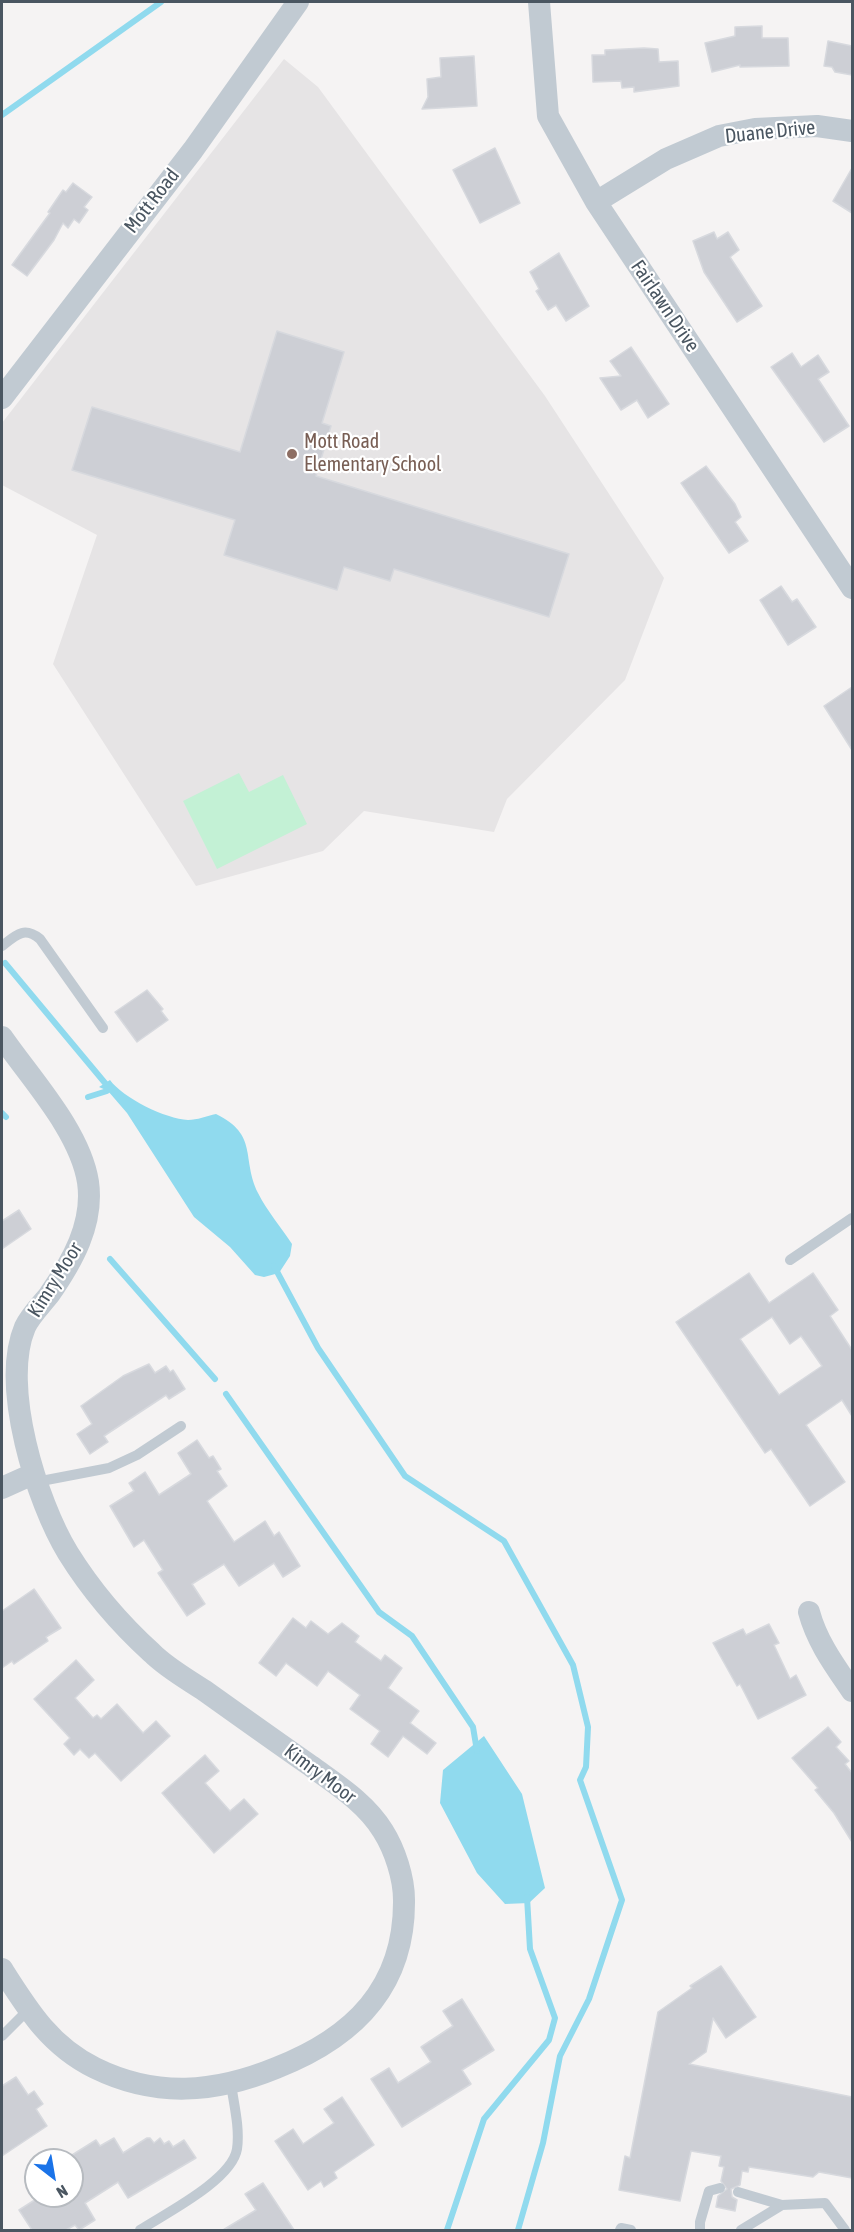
<!DOCTYPE html>
<html>
<head>
<meta charset="utf-8">
<style>
  body { margin:0 }
  #map { position:relative; width:854px; height:2232px; overflow:hidden; background:#f5f3f3; font-family:"Asap Condensed",sans-serif }
  canvas { display:block }
  .frame { position:absolute; inset:0; border:3px solid #4a5661; pointer-events:none }
  .north { position:absolute; left:24px; top:2148px; width:60px; height:60px; box-sizing:border-box; background:#fff; border:2px solid #b7bbc0; border-radius:50%; rotate:149deg; font-size:16px; font-weight:700; line-height:24px; text-align:center; color:#4a5661 }
  .north::after { content:''; display:block; margin:auto; width:21px; height:27px; background:#1a73e8; clip-path:polygon(50% 0,100% 100%,50% 72%,0 100%) }
</style>
</head>
<body>
<div id="map">
<canvas width="854" height="2232"></canvas>
<div class="frame"></div>
<div class="north">N</div>
</div>
<script>
const c = document.querySelector('canvas').getContext('2d');
c.lineJoin = 'round';
function fillPath(path, color) {
  c.fillStyle = color;
  c.fill(path, 'evenodd');
}
function strokePath(path, color, width, dash) {
  c.strokeStyle = color;
  c.lineWidth = width;
  c.lineCap = dash ? 'butt' : 'round';
  c.setLineDash(dash || []);
  c.stroke(path);
}
function label(font, color, halo, rows, align = 'center') {
  c.font = font + ' "Asap Condensed",sans-serif';
  c.lineWidth = 4.5;
  c.setLineDash([]);
  c.textBaseline = 'middle';
  c.strokeStyle = halo;
  c.fillStyle = color;
  for (const [text, x, y, turn = 0] of rows) {
    c.save();
    c.translate(x, y);
    c.rotate((+turn || 0) * Math.PI / 180);
    c.textAlign = isNaN(turn) ? turn : align;
    if (halo) c.strokeText(text, 0, 0);
    c.fillText(text, 0, 0);
    c.restore();
  }
}
const education = new Path2D(`
  M284 59 318 87 545 396 664 578 625 680 507 799 494 832 364 811 323 851 196 886 53 664 97 535 2 485V423Z`);
const green = new Path2D(`
  M239 773 249 792 283 775 307 824 217 869 183 801Z`);
const water = new Path2D(`
  M110 1080C123 1098 166 1119 188 1120 197 1120 207 1116 216 1114 259 1135 241 1158 258 1193 267 1211 281 1227 292 1244L290 1256 279 1273 264 1277 255 1275 230 1247 194 1217 127 1113 108 1091 99 1087Z
  M484 1736 522 1794 545 1888 529 1903 505 1904 477 1873 440 1803 443 1770Z`);
const stream = new Path2D(`
  M2 115 161 2
  M5 963 110 1089
  M88 1097 107 1091
  M2 1113 6 1117
  M110 1259 215 1379
  M274 1266 318 1348 405 1476 504 1541 573 1665 588 1727 586 1767 580 1780 622 1900 589 1999 560 2056 543 2143 518 2230
  M226 1394 379 1612 412 1636 473 1727 477 1751
  M447 2230 484 2119 549 2040 555 2018 530 1949 527 1897`);
const building = new Path2D(`
  M762 26V38H788L789 66 740 67V65L712 72 705 43 735 36V27Z
  M828 41 852 46V75L835 72 832 67 824 66Z
  M644 48 658 49 659 62 678 61 679 86 634 92V87L622 88 621 81 593 82 592 55H605V50Z
  M474 56 477 106 422 109 428 97 427 79 441 77 440 58Z
  M495 148 520 203 480 223 453 170Z
  M852 168V213L833 201Z
  M73 183 92 197 84 207 88 210 79 223 74 219 68 228 63 223 54 240 27 276 12 265 50 213 48 212 63 190 66 192Z
  M714 232 717 239 728 232 739 250 730 257 762 306 737 322 704 272 693 241Z
  M559 253 589 306 566 321 556 305 548 310 536 291 539 289 530 272Z
  M277 331 344 352 322 423 331 426 316 476 569 554 549 617 394 569 390 581 344 567 337 590 224 555 235 520 72 470 92 407 240 452Z
  M631 347 669 404 648 418 637 400 621 410 600 378 621 376 610 361Z
  M792 353 801 367 818 355 829 372 818 379 849 426 824 442 771 367Z
  M706 466 735 504 741 517 735 522 748 541 729 553 681 483Z
  M781 586 792 602 797 599 816 627 788 645 760 600Z
  M852 687V750L824 706Z
  M147 990 163 1009 161 1011 168 1020 137 1042 115 1012Z
  M19 1210 31 1229 2 1249V1221Z
  M749 1273 769 1303 813 1273 838 1310 830 1316 852 1350V1416L842 1400 806 1425 845 1482 810 1506 771 1449 765 1453 676 1322ZM772 1317 790 1344 801 1336 822 1366 779 1395 740 1339Z
  M149 1364 155 1373 166 1366 170 1372 173 1370 185 1389 169 1399 166 1395 104 1436 108 1442 90 1454 77 1434 92 1424 81 1406 123 1376Z
  M197 1440 209 1458 213 1456 221 1469 217 1471 227 1486 207 1501 234 1542 265 1521 274 1536 279 1532 300 1566 283 1577 274 1563 239 1586 224 1564 192 1584 205 1604 187 1616 158 1573 163 1570 144 1540 134 1547 110 1506 134 1491 129 1483 145 1472 159 1495 191 1474 178 1453Z
  M34 1589 61 1628 46 1637 48 1641 14 1664 12 1661 2 1668V1611Z
  M293 1618 306 1628 311 1621 328 1634 342 1623 359 1636 355 1642 381 1661 385 1655 402 1668 388 1688 419 1711 410 1723 436 1743 427 1754 403 1736 388 1757 371 1744 380 1731 350 1709 360 1695 328 1671 317 1686 286 1663 276 1676 259 1663Z
  M769 1624 779 1643 774 1645 790 1679 796 1675 806 1695 758 1719 740 1684 737 1686 713 1643 743 1629 746 1635Z
  M76 1660 94 1680 75 1698 93 1718 97 1715 101 1719 117 1704 143 1733 156 1721 170 1736 121 1781 95 1753 89 1758 80 1749 74 1755 64 1744 70 1738 34 1699Z
  M828 1727 841 1742 836 1747 849 1761 845 1764 852 1773V1842L834 1813 815 1790 818 1788 792 1758Z
  M205 1755 219 1771 205 1783 230 1811 244 1799 258 1814 214 1853 162 1793Z
  M721 1966 756 2017 726 2038 713 2018 706 2052 689 2064 852 2097V2178L819 2172 813 2177 749 2167 748 2172 742 2171 740 2185 731 2189 732 2197 737 2200 735 2211 716 2207 718 2196 727 2189 721 2181 724 2167 719 2166 721 2156 691 2151 680 2201 619 2190 625 2156 630 2158 658 2012 692 1988 690 1986Z
  M462 1999 494 2050 462 2070 471 2084 402 2127 371 2079 389 2068 398 2083 431 2062 421 2047 453 2026 443 2011Z
  M16 2077 28 2095 34 2091 43 2104 36 2109 47 2126 2 2156V2086Z
  M342 2097 374 2145 334 2172 337 2178 324 2187 321 2181 308 2190 275 2141 293 2129 303 2144 334 2123 324 2109Z
  M114 2138 123 2153 147 2138H150L154 2143 160 2138 164 2144 169 2141 173 2147 184 2140 196 2158 128 2198 118 2182 85 2203 95 2220 79 2230 75 2225 66 2230H32L19 2210 41 2196H72V2155L96 2140 100 2146Z
  M263 2183 294 2230H223L256 2210 245 2194Z`);
const lane = new Path2D(`
  M2 946C16 935 24 926 40 939L103 1028
  M790 1260 852 1218
  M36 1482 109 1468 137 1455 181 1426
  M2 2036 28 2010
  M738 2192 782 2205
  M140 2230C166 2213 232 2180 237 2149 240 2128 234 2105 231 2084
  M620 2230 621 2228 631 2230
  M700 2230V2222L709 2191 720 2188
  M741 2230 782 2205 825 2203 845 2230`);
const street = new Path2D(`
  M539 2 548 116 596 202 852 588
  M596 202 666 159 719 136 755 129 817 126 852 131
  M2 398 193 150 298 2
  M2 1037C31 1079 80 1131 88 1182 94 1224 72 1262 49 1295 41 1305 30 1316 25 1327 0 1386 37 1502 68 1553 91 1590 120 1624 152 1653 167 1668 187 1679 205 1691 240 1716 275 1741 311 1766 337 1785 366 1803 383 1831 395 1850 404 1878 404 1900 405 1988 353 2038 276 2068 215 2093 156 2098 95 2068 50 2046 28 2010 2 1969
  M2 1488 33 1474
  M809 1612C817 1642 835 1666 852 1691`);
const markers = [
  [292,454,6,"#8d6e63"]
];
const streetNames = [
  ["Duane Drive",770,132,-6],
  ["Mott Road",152,201,-52],
  ["Fairlawn Drive",665,306,56],
  ["Kimry Moor",55,1280,-58],
  ["Kimry Moor",320,1774,37]
];
const educationNames = [
  ["Mott Road",304,442],
  ["Elementary School",304,465]
];
fillPath(education, '#e6e4e5');
fillPath(green, '#c3f1d5');
fillPath(water, '#90daee');
strokePath(stream, '#90daee', 6);
fillPath(building, '#cdcfd5');
strokePath(building, '#d7d9de', 1.5);
strokePath(lane, '#c1cad2', 10);
strokePath(street, '#c1cad2', 22);
for (const [x, y, r, color] of markers) {
  const dot = new Path2D();
  dot.arc(x, y, r, 0, 2 * Math.PI);
  c.fillStyle = color;
  c.fill(dot);
  strokePath(dot, '#fff', 2);
}
label('20px', '#4a5661', '#fff', streetNames);
label('20px', '#785e54', '#fff', educationNames, 'left');
</script>
</body>
</html>
